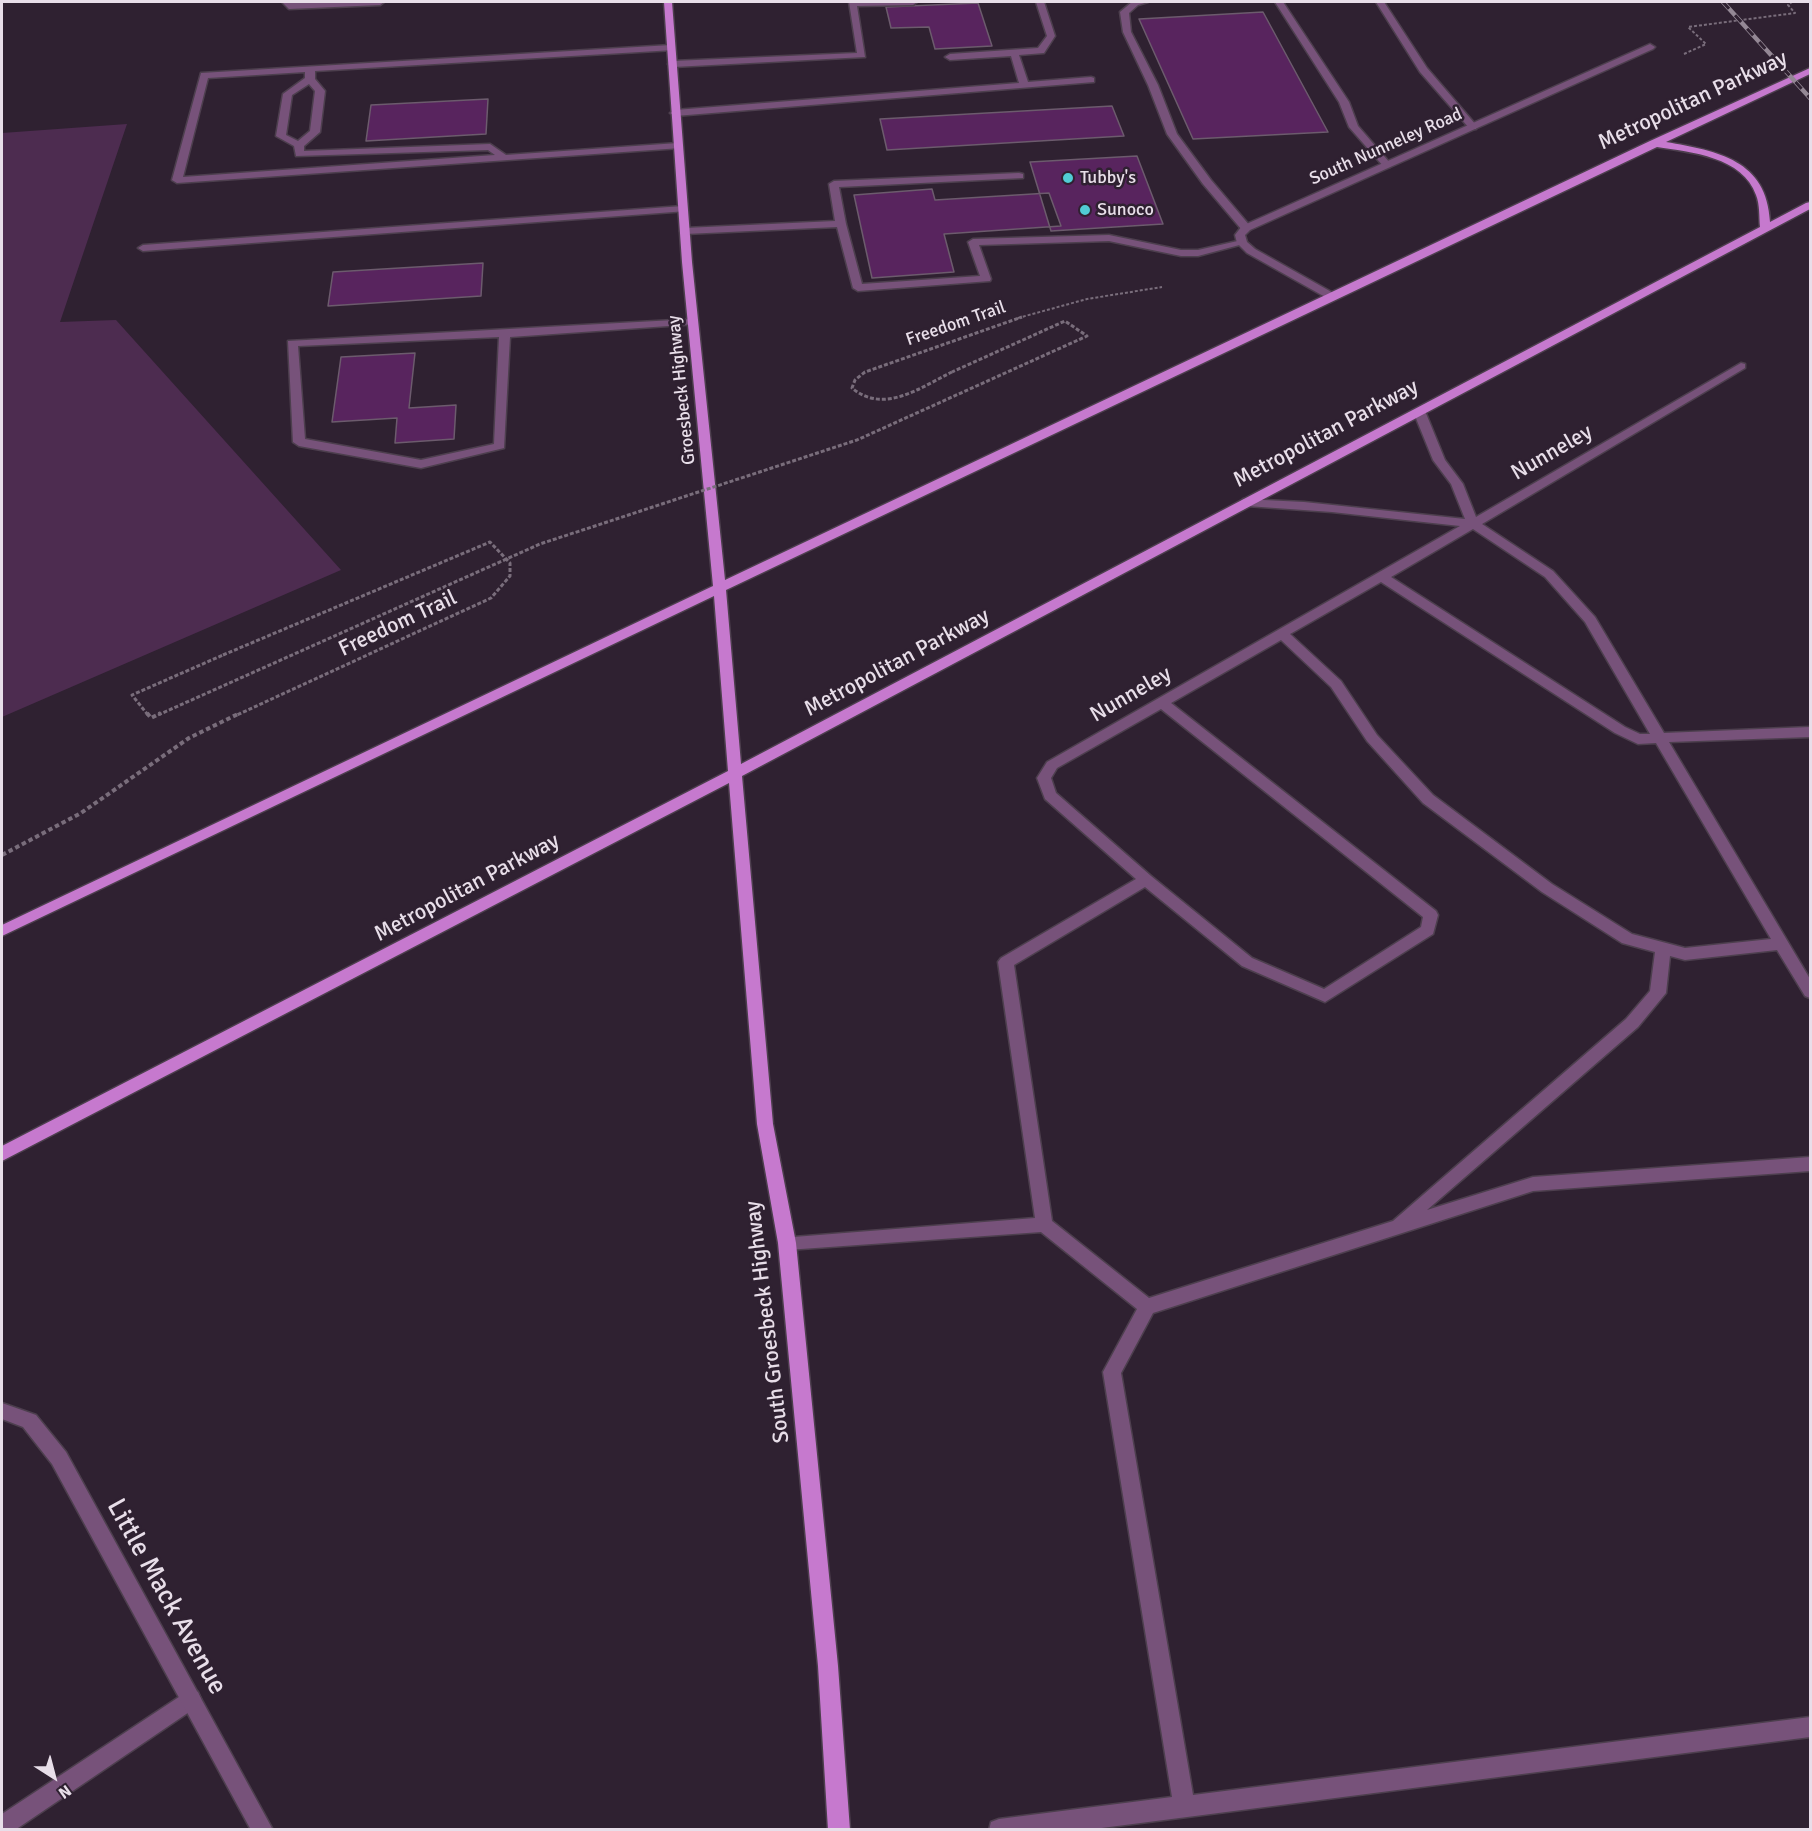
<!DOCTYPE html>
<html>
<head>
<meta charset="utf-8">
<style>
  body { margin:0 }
  #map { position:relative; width:1812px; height:1831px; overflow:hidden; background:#2f2131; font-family:Signika,sans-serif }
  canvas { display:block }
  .frame { position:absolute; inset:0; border:3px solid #e8dee9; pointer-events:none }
  .north { position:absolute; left:24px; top:1747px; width:60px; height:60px; -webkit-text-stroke:4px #2f2131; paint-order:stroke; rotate:144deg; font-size:16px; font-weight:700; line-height:24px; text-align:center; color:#e8dee9 }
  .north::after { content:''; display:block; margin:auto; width:21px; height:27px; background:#e8dee9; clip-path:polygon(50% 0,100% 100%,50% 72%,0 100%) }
</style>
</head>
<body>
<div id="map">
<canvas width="1812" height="1831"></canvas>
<div class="frame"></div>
<div class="north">N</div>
</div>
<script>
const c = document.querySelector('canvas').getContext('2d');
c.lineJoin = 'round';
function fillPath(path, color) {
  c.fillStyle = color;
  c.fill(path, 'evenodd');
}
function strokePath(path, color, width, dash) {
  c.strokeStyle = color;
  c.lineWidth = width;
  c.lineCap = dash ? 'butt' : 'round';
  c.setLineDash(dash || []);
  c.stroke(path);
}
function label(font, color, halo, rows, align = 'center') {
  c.font = font + ' Signika,sans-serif';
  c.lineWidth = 5;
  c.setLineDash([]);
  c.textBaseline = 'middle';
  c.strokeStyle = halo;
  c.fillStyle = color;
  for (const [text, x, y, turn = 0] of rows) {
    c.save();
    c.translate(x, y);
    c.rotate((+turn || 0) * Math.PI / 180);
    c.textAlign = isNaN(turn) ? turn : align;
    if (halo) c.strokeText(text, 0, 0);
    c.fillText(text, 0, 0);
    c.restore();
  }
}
const green = new Path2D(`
  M127 124 60 322 116 320 341 570 2 717V133Z`);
const building = new Path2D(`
  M978 3 992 46 935 49 929 27 891 28 886 7Z
  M1263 12 1328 132 1193 139 1139 19Z
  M488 99 486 134 366 141 371 105Z
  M1112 106 1124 136 887 150 880 119Z
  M1137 156 1163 224 1051 231 1030 162Z
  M932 189 935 200 1049 193 1061 226 944 234 954 272 872 278 854 195Z
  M483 263 481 296 328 306 333 272Z
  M415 353 409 408 456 405 454 439 395 443 397 418 332 422 341 357Z`);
const pathFar2 = new Path2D(`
  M1684 54 1706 44 1688 27 1795 13 1788 5 1792 2
  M1018 318 1087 299 1162 287`);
const pathFar1 = new Path2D(`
  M952 372C921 387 884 415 852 388L855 380 865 372 1022 317
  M223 655 490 542 510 563V576L491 598 237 715`);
const path = new Path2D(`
  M2 855 81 813 189 738 240 713`);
const service = new Path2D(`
  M282 2 291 3 384 2 380 5 289 9Z
  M849 2H917L913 5 857 6 865 57 673 67 668 64 673 61 857 53Z
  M1036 2H1044L1055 36 1044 53 1019 55 1028 82 1091 77 1094 78V82L675 116 670 113 675 110 1019 83 1011 56 950 60 945 57 950 54 1038 48 1047 36Z
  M1132 2H1148L1138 5 1129 13 1131 32 1158 85 1177 134 1211 180 1250 226V230H1242L1203 184 1167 134 1148 85 1123 32 1120 12Z
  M1275 2H1283L1349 102 1358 126 1390 163V167H1384L1349 127 1339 102Z
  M1376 2H1384L1427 68 1476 125V129H1470L1420 72Z
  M671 45 674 46V50L315 71V79L325 91 320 132 304 146V151L490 144 506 155 678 143 681 144V148L177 183 172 180 201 73ZM305 72V78L283 94 276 136 294 146 296 156 488 150 495 155 183 177 208 78ZM309 84 315 91 310 131 298 141 286 135 292 95Z
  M1019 173 1023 174V178L839 187 846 224 862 284 980 276 968 242 973 239 1109 235 1181 250H1198L1242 240 1247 243 1198 256H1181L1109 241 979 245 991 279 990 281 858 291 853 288 837 227 685 234 680 231 685 228 835 221 829 184 834 181Z
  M683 206 687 207V211L143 251 138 248 143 245Z
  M693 319 697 320V324L510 337 504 448 421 468 299 446 293 442 288 341ZM499 337 494 444 421 460 305 439 298 346Z
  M1741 363 1745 364V368L1482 524 1553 571 1595 617 1664 733 1810 727V737L1669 742 1810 979V998L1805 996 1777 950 1685 960 1670 956 1666 993 1638 1027 1427 1210 1533 1177 1810 1157V1171L1533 1191 1153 1313 1121 1373 1193 1795 1810 1717V1737L1086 1830H989L991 1822 999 1819 1172 1797 1103 1372 1137 1309 1041 1232 787 1250 781 1248 778 1243 781 1238 1035 1218 998 962 1001 958 1136 879 1045 799 1037 778 1047 762 1460 526 1332 512 1247 506 1243 505V499L1304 502 1465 519 1451 484 1433 460 1413 411 1419 408 1425 411 1445 460 1463 484 1476 517ZM1473 529 1545 577 1585 622 1650 734H1640L1625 727 1391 577ZM1381 582 1615 733 1638 744 1656 743 1771 939 1685 948 1632 934 1552 884 1433 795 1377 735 1341 681 1290 634ZM1281 640 1331 687 1367 741 1423 803 1542 892 1622 943 1655 952 1650 991 1626 1019 1393 1221 1149 1298 1052 1221 1014 965 1145 887 1242 966 1325 1002 1433 934 1438 915 1436 911 1171 703ZM1161 709 1423 917 1421 927 1324 989 1252 958 1151 876 1056 793 1051 778 1057 768Z
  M191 1689 198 1692 201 1699 198 1706 15 1830H2V1814Z`);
const minor = new Path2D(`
  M1650 44 1655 47 1653 49 1250 230 1245 235 1247 242 1255 249 1335 294V298H1327L1247 253 1237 243 1235 235 1242 226Z
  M2 1403 36 1415 66 1452 273 1830H251L52 1464 23 1427 2 1419Z`);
const primary = new Path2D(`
  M664 2H672L692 262 725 580 1650 141 1810 68V74L1666 142C1718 151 1767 160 1770 222L1806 203 1810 202V209L742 776 773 1124 796 1243 838 1666 850 1830H828L818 1666 778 1243 757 1124 729 783 2 1161V1146L728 771 714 596 2 936V925L713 586 682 262ZM1657 147C1691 152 1743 157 1756 195 1760 205 1759 217 1760 227L741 764 726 590Z`);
const rail = new Path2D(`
  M1723 2 1810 98`);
const pathBridgeFar1 = new Path2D(`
  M148 715 132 695 223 655
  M158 715 540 544 857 440 1087 336 1065 321 952 372`);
const pathBridge = new Path2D(`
  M147 713 151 718 161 713`);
const markers = [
  [1068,178,6,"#51ccd5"],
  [1085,210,6,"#51ccd5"]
];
const farStreetnames = [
  ["South Nunneley Road",1386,147,-24],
  ["Freedom Trail",956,324,-19],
  ["Groesbeck Highway",682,390,-96]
];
const farPoinames = [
  ["Tubby's",1080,178],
  ["Sunoco",1097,210]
];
const streetNames = [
  ["Metropolitan Parkway",1693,101,-25],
  ["Metropolitan Parkway",1326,434,-28],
  ["Nunneley",1552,453,-30],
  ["Freedom Trail",398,624,-25],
  ["Metropolitan Parkway",897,663,-28],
  ["Nunneley",1131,695,-30],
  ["Metropolitan Parkway",467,888,-28],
  ["South Groesbeck Highway",768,1322,-97]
];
const nearStreetnames = [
  ["Little Mack Avenue",166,1597,61]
];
fillPath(green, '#4d2c50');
fillPath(building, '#58245e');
strokePath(building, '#6c5b6d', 1.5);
strokePath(service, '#4d3f4e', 3);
strokePath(minor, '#4d3f4e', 3);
strokePath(primary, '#4d3f4e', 3);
strokePath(pathFar2, '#796d7b', 2, [3, 2]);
strokePath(pathFar1, '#796d7b', 3, [4, 2]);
strokePath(path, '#796d7b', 4, [4.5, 3]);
fillPath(service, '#77527a');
fillPath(minor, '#77527a');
fillPath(primary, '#c679ce');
strokePath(rail, '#948895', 4.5);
strokePath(rail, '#2f2131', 3, [9]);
strokePath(pathBridgeFar1, '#796d7b', 3, [4, 2]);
strokePath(pathBridge, '#796d7b', 4, [4.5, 3]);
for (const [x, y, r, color] of markers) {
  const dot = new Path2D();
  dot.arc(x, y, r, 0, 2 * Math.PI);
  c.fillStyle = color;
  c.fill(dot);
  strokePath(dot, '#2f2131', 2);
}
label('18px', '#e8dee9', '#2f2131', farStreetnames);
label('18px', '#e8dee9', '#2f2131', farPoinames, 'left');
label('22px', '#e8dee9', '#2f2131', streetNames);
label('27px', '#e8dee9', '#2f2131', nearStreetnames);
</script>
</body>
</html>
